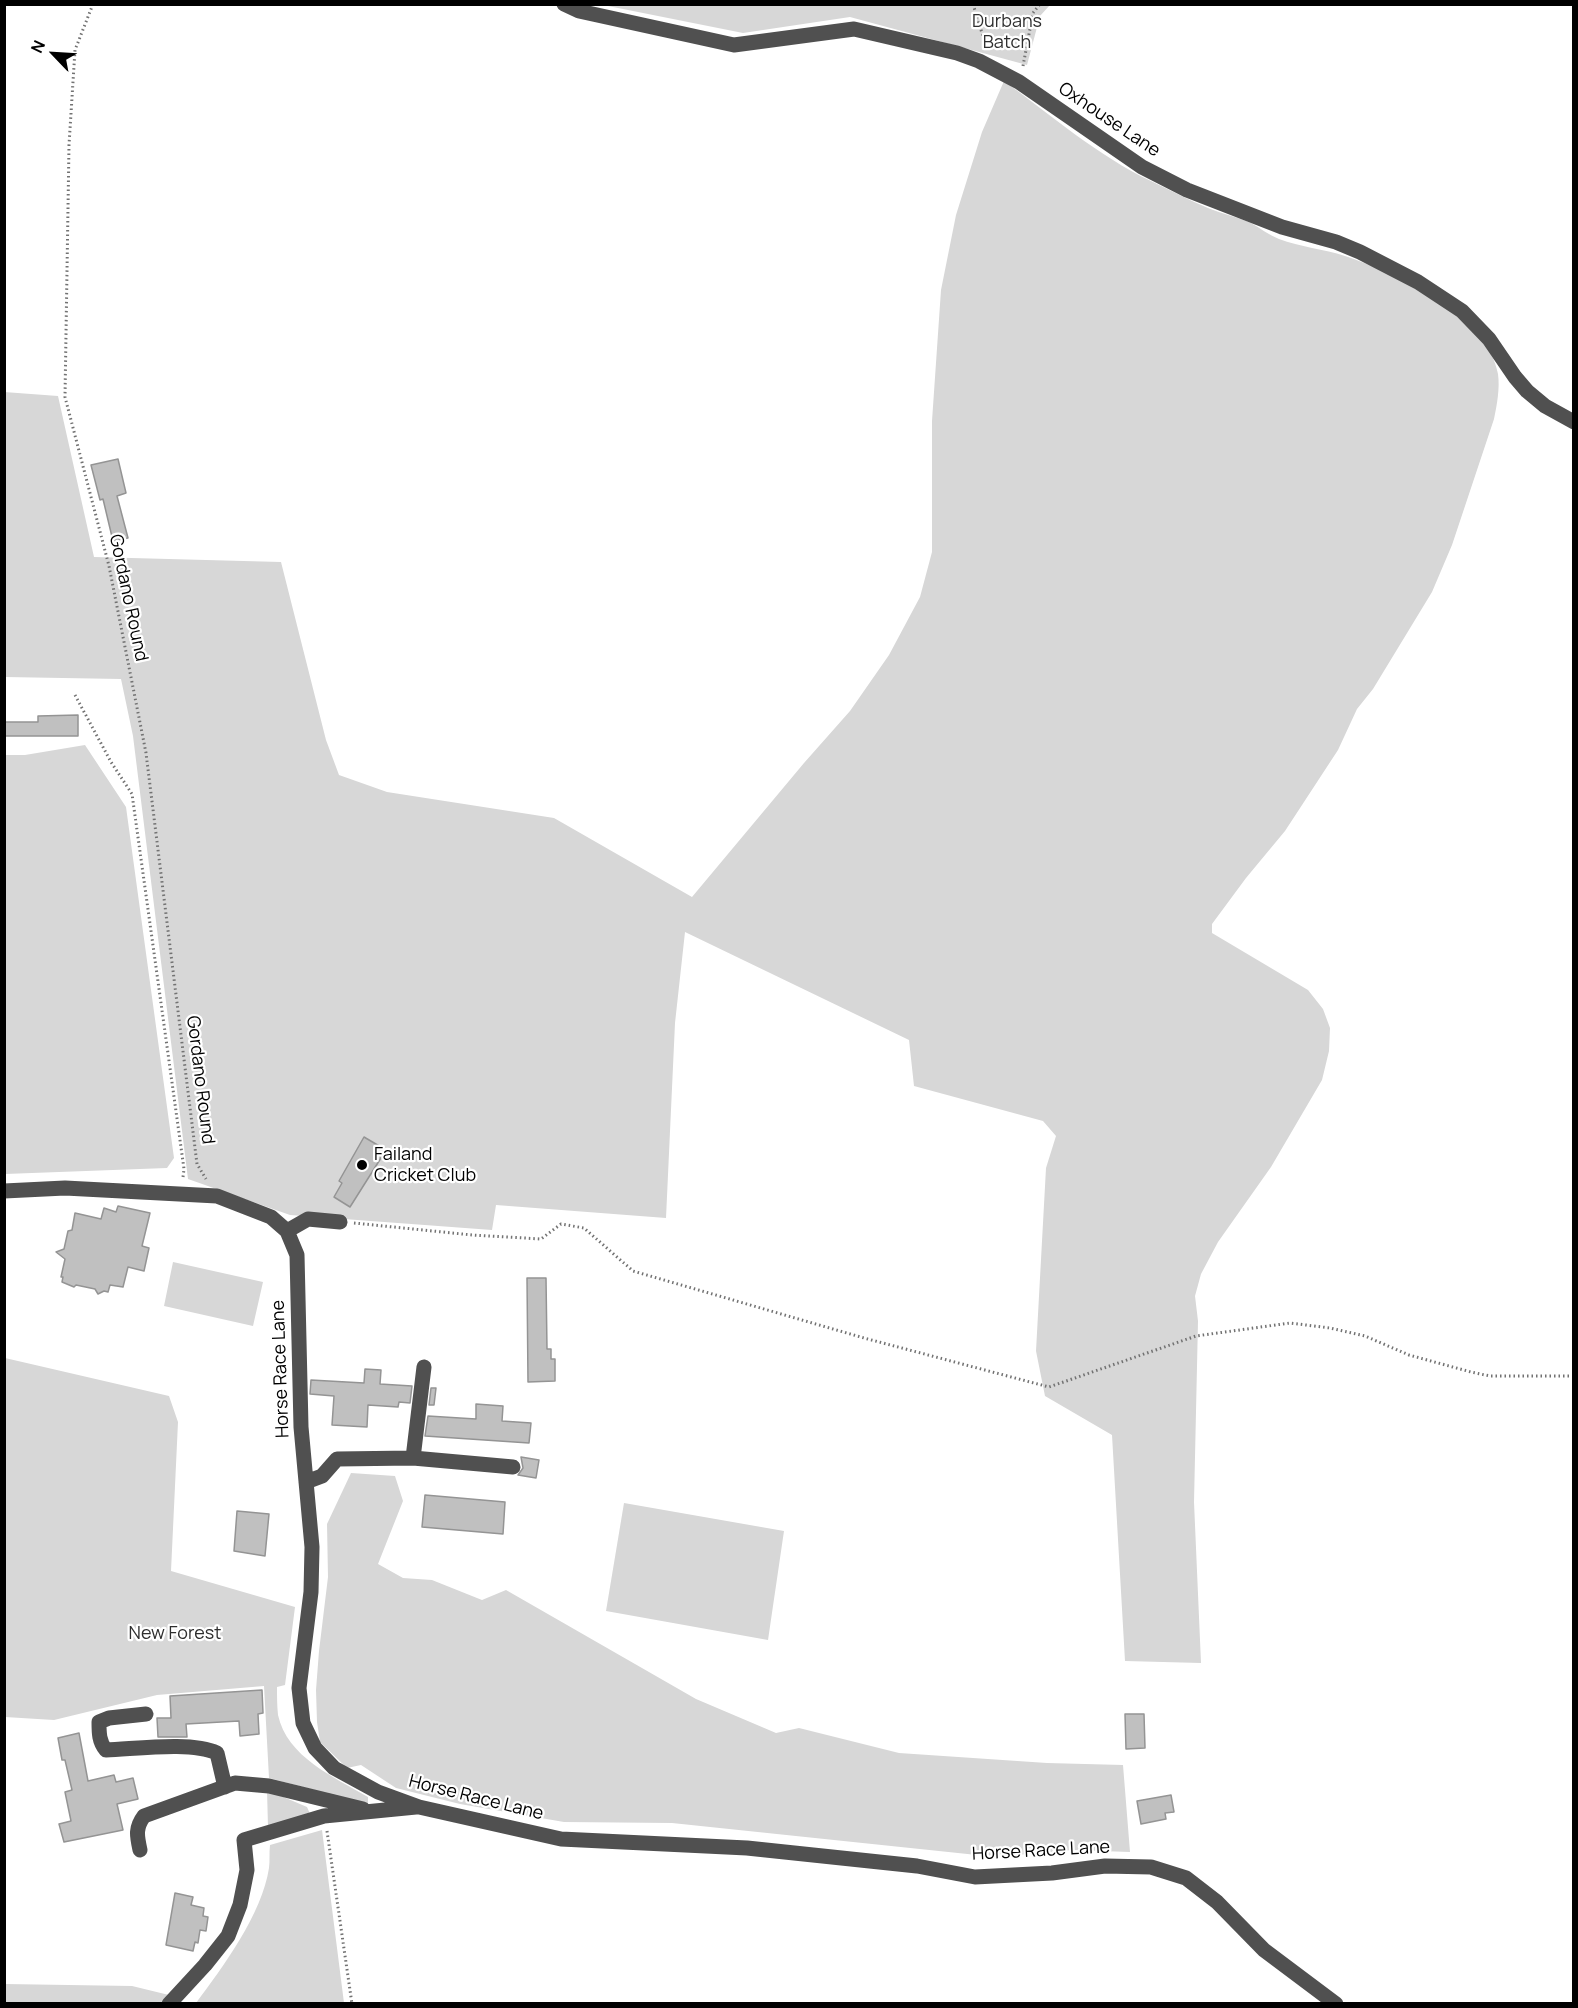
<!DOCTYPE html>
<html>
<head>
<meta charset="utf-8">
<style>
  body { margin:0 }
  #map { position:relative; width:1578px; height:2008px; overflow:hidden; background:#fff; font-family:Manrope,sans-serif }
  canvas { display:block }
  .frame { position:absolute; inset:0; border:6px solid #000; pointer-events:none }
  .north { position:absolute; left:24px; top:24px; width:60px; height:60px; -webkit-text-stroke:4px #fff; paint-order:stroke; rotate:295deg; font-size:16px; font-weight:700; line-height:24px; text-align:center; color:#000 }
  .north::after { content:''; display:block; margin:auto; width:21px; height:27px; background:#000; clip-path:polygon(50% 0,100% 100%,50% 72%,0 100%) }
</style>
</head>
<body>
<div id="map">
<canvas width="1578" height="2008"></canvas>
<div class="frame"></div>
<div class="north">N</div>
</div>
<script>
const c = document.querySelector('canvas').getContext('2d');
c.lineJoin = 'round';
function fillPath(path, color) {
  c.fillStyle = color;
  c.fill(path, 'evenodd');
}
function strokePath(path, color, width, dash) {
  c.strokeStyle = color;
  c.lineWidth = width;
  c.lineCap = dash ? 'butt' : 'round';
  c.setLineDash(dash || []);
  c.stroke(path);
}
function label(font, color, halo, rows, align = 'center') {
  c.font = font + ' Manrope,sans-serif';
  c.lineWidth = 4.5;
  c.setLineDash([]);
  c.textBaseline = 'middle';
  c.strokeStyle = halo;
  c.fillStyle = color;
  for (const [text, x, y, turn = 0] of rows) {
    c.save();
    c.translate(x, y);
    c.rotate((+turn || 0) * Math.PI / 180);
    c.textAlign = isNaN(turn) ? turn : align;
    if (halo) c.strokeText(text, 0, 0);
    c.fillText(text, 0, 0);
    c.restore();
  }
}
const green = new Path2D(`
  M603 5H1050L1040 16 1027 65 850 17 743 33Z
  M1004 81C1051 115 1098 156 1151 181 1170 190 1189 200 1208 208 1222 214 1238 217 1251 223 1260 228 1269 235 1279 239 1300 247 1324 249 1345 256 1393 272 1489 318 1498 374 1500 388 1497 405 1494 419L1452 545 1432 592 1373 689 1357 709 1338 750 1285 831 1246 878 1212 924V933L1308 990 1323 1009 1330 1028 1329 1051 1322 1080 1271 1167 1218 1242 1201 1274 1195 1296 1198 1321 1194 1502 1201 1663 1125 1661 1112 1435 1045 1396 1036 1351 1046 1168 1056 1136 1043 1121 914 1086 909 1040 685 932 675 1023 666 1218 496 1205 492 1230 290 1215 188 1179 133 736 121 679 5 677 4 392 58 396 94 557 281 562 326 740 339 775 387 792 554 818 692 897 804 763 850 711 889 655 920 597 932 552V421L941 290 956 215 982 132Z
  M85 745 126 807 174 1158 167 1168 5 1174V755H25Z
  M173 1262 263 1282 253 1326 164 1306Z
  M5 1358 169 1396 178 1422 171 1571 295 1607 285 1685 277 1687C277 1696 277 1706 278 1715 287 1757 334 1777 368 1797V1804L269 1778 264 1686 157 1695 54 1720 5 1717Z
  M351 1473 395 1476 403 1501 378 1564 403 1578 432 1580 482 1600 506 1590 696 1699 776 1733 799 1728 899 1753 1047 1763 1123 1765 1130 1852 1072 1850 996 1857 672 1823 564 1822 460 1804 396 1788 361 1765 347 1768 320 1742 317 1722 316 1690 319 1651 328 1577 327 1524Z
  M624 1503 784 1531 768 1640 606 1611Z
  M267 1790 307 1807 311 1816 268 1827Z
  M322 1830 344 2003H196C223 1967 262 1914 269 1868 270 1861 269 1853 270 1845Z
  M5 1984 132 1986 169 1995 162 2003 5 2004Z`);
const building = new Path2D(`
  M118 459 126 493 117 496 128 538 113 541 103 499 100 500 91 465Z
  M78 715V736H4V722H38V716Z
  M364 1137 386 1150 350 1207 334 1197 342 1183 339 1181Z
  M118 1206 150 1213 142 1246 149 1248 144 1271 128 1267 123 1287 110 1285 108 1292 104 1291 98 1294 95 1289 76 1285 74 1287 62 1282 63 1277H61L65 1259 56 1252 64 1249 68 1231 72 1230 75 1213 101 1219 104 1208 116 1212Z
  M527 1278H546L547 1349H551V1359H555V1381L528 1382Z
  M365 1369 381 1370 380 1384 412 1386 410 1403 399 1402 398 1407 368 1405 367 1427 332 1425 334 1396 310 1394 311 1380 364 1383Z
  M431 1388H436L434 1405H429Z
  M476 1404 503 1406 502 1421 531 1423 529 1443 425 1436 428 1416 476 1419Z
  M521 1457 539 1460 536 1478 518 1475 523 1468Z
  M425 1495 505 1502 503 1534 422 1527Z
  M237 1511 269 1514 265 1556 234 1551Z
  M262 1690 263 1713 258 1714 259 1734 240 1736 239 1721 186 1724 187 1737H158L157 1718H171L170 1696Z
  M1125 1714H1144L1145 1748 1126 1749Z
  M79 1733 88 1781 114 1775 116 1782 133 1778 138 1799 117 1804 123 1830 64 1842 59 1824 71 1821 65 1792 72 1790 65 1760H62L58 1738Z
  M1171 1795 1174 1812 1165 1813 1166 1819 1141 1824 1137 1801Z
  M175 1893 193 1897 191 1905 204 1908 203 1916 208 1917 206 1931 200 1930 198 1943 195 1942 193 1951 166 1945Z`);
const path = new Path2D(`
  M93 4 75 50 69 145 65 397 109 566 146 753 197 1164 206 1179
  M973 4 986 46
  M1023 66 1033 13 1040 4
  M75 695 111 762 132 794 184 1169 183 1177
  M354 1223 472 1235 541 1239 561 1224 584 1228 633 1271 864 1338 1049 1387 1196 1336 1290 1323 1330 1328 1365 1336 1409 1355 1471 1372 1490 1376H1574
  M327 1831 352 2004`);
const minor = new Path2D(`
  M564 4 579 11 734 45 854 29 957 53 979 61 1019 82 1142 167 1187 190 1282 227 1336 242 1360 252 1418 282 1462 311 1489 339 1515 377 1527 391 1545 406 1574 422
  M4 1191 65 1188 217 1196 271 1217 287 1231 297 1255 301 1427 312 1547 311 1592 299 1688 303 1723 315 1748 334 1768 378 1792 419 1807 561 1839 747 1848 917 1866 975 1877 1052 1873 1105 1866 1151 1867 1186 1878 1217 1902 1264 1950 1336 2004
  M287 1231 308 1219 340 1222
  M413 1458 424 1367
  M306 1482 322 1476 337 1459 413 1458 513 1467
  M146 1714 109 1718 99 1722C99 1733 99 1742 106 1750 136 1749 191 1741 217 1753L225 1787
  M140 1850C137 1836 135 1828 144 1816L235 1783 269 1786 363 1809
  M169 2004 205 1965 228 1936 240 1905 247 1870 244 1840 324 1816 416 1807`);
const markers = [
  [362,1165,6,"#000"]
];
const parkNames = [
  ["Durbans",1007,22],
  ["Batch",1007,43],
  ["New Forest",175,1634]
];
const streetNames = [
  ["Oxhouse Lane",1109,120,34],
  ["Gordano Round",128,598,78],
  ["Gordano Round",200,1080,83],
  ["Horse Race Lane",281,1369,-92],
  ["Horse Race Lane",476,1798,14],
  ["Horse Race Lane",1041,1851,-3]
];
const poiNames = [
  ["Failand",374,1155],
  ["Cricket Club",374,1176]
];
fillPath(green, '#d7d7d7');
fillPath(building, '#c0c0c0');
strokePath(building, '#949494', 1.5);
strokePath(path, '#727272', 3, [1.5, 3]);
strokePath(minor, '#505050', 15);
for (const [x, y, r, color] of markers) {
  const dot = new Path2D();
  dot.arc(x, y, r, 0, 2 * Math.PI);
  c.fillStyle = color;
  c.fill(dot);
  strokePath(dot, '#fff', 2);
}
label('18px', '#2e2e2e', '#fff', parkNames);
label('18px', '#000', '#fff', streetNames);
label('18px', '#000', '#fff', poiNames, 'left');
</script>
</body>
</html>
